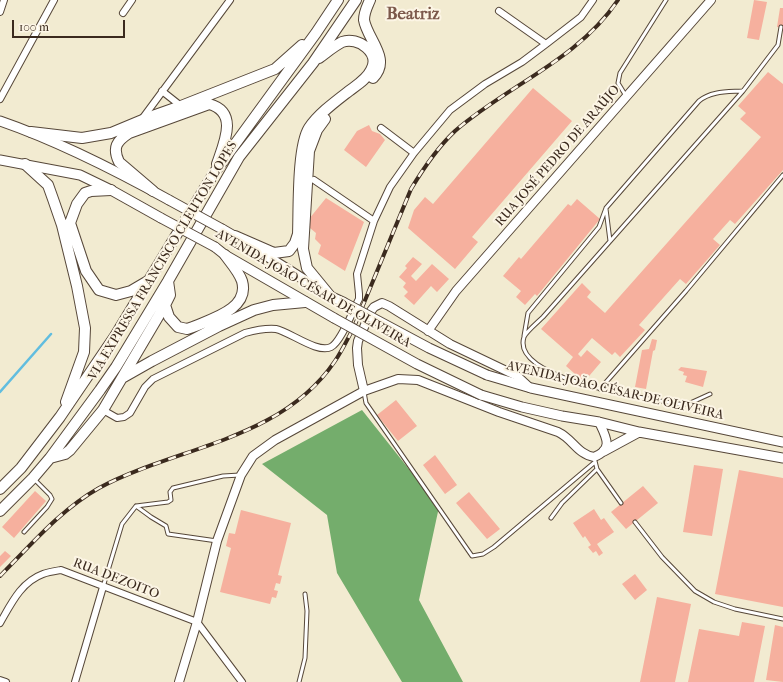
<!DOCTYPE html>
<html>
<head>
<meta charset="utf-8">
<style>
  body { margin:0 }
  #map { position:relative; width:783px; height:682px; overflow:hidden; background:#f2ebd1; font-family:"IM FELL French Canon",serif }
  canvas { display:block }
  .scale { position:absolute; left:12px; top:20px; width:113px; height:18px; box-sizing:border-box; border:2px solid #3b2a1e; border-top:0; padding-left:5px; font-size:12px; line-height:14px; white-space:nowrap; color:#3b2a1e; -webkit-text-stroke:3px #fcf5e5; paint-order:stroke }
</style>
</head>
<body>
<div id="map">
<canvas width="783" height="682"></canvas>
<div class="scale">100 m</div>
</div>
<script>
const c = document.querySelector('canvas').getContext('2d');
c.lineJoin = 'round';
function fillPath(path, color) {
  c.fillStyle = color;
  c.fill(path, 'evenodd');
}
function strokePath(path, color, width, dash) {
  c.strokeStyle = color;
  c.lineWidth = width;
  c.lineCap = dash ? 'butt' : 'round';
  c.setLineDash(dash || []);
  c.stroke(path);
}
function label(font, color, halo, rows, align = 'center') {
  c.font = font + ' "IM FELL French Canon",serif';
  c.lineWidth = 4;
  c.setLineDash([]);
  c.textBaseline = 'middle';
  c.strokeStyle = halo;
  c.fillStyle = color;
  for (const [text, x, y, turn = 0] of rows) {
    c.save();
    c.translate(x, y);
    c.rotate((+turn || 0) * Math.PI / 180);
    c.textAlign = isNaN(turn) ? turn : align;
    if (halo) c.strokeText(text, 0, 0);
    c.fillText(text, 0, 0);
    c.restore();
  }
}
const forest = new Path2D(`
  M362 410 439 507 419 600 463 682H402L337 573 327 515 262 464Z`);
const stream = new Path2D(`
  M0 392 51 334`);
const building = new Path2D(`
  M754 0 767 2 759 40 747 38Z
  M780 8H783V28L777 27Z
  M768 72 783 84V170L735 224 730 220 713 239 720 245 686 284 680 279 639 325 645 330 620 357 615 352 612 355 592 338 578 354 581 357 587 350 601 362 584 382 566 366 573 357 541 329 582 283 591 292 587 297 605 313 761 137 740 119 746 113 738 106Z
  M533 88 572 121 472 237 478 242 455 269 408 228 414 210 425 197 433 204Z
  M369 125 372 131 380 134 385 140 366 167 344 150 357 131Z
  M326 198 364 222 345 271 318 254 321 245 315 239 316 233 305 224Z
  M577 199 600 219 537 296 535 294 525 305 516 297 521 291 503 276 519 257 521 259 568 204 571 206Z
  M413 257 422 264 411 276 416 281 432 264 449 279 437 292 431 286 414 305 404 296 408 292 403 287 406 283 399 277 407 268 405 266Z
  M652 339 657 340 655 350 653 351 646 389 635 387 642 350 649 349Z
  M681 367 707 371 703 387 685 382 687 376 683 375 684 372 678 370Z
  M396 400 417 426 398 441 377 415Z
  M435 455 457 485 445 494 423 465Z
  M694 465 723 469 712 536 683 532Z
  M739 470 783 478V607L715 594Z
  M643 486 658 503 626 529 611 512Z
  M35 491 46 501 14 538 2 527Z
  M469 492 500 529 487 539 456 503Z
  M594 509 601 520 604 518 614 532 597 544 603 553 599 556 596 551 593 553 588 547 591 545 585 536 583 538 573 523Z
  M241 510 291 523 278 575 282 576 280 584 276 583 274 590 278 591 276 598 272 597 270 604 220 592 231 548 226 546 229 533 235 534Z
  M5 551 11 556 0 567V556Z
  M635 574 647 590 635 600 622 584Z
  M657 597 691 604 675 682H640Z
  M742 622 765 626 754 682H688L699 629 739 636Z
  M775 625 783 627V682L766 680Z`);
const service = new Path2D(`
  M626 96 618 83 620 73 666 0
  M606 209 610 241
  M524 336 528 313 599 227 606 208 699 101C711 91 727 92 742 91
  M600 389 686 291 783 175
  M364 392 366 403 472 556 483 554 494 547 595 462
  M710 394 688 404H678C651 399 510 380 524 337 526 332 538 322 543 317L743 91 778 45 781 27
  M595 461 597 469 621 503
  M136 506 151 517 166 526 168 534 217 541
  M551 518 562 503 597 469
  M635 522 662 557 695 591 714 602 735 609 783 619
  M24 532 47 507 52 499 50 495 34 479
  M103 587 122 524 136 506 168 502 171 500 170 492 173 488 223 476 240 475
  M299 682 305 658 307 611 305 594`);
const minor = new Path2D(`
  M499 11 546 44
  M0 12 4 0
  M123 13 132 0
  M162 91 181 106
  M0 99 54 0
  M142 119 230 0
  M381 128 414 153
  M314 180 374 221
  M103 410 117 418 124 417 130 413 145 387 153 379 245 333C256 330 265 328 276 329 290 332 318 354 331 347 341 342 353 310 359 299V294L357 274 374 221 390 187 414 153 450 110 485 84 522 62 546 44 581 17 593 0
  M0 623C11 604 21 582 43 574 48 572 55 571 61 570L197 622 242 682
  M0 680 6 682
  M75 682 103 587`);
const tertiary = new Path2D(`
  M428 331 456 291 711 0
  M364 391 358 365 357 348 358 341 371 311 374 307 382 303 389 306 450 344 517 376 530 388
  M179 682 197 622 217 541 241 475 253 456 275 440 364 391 398 379 418 380 499 412 558 432C573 439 577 454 594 457 614 449 606 437 599 422`);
const secondary = new Path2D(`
  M0 121C58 141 115 170 169 200
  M0 160 80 175 111 190 161 218
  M222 229 241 240
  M215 247 225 255 334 318
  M254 248 330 296 343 302
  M487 375 531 388 783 442
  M481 395 522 407 562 416 599 422 639 432 783 458
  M604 451 639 432`);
const trunk = new Path2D(`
  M370 0C367 7 364 12 364 20 367 39 392 59 373 78
  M325 119 317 130 309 151 303 249 307 268 330 296
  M31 132 82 138 111 133 147 118 181 106 275 69 302 45
  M25 164 48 185 53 199 62 225 77 286 85 328 84 352 66 402
  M111 190 91 191 85 193 77 204 70 223 86 271 99 290 116 295 131 291 148 281
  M153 191 119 162C112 147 117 141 129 133L209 104C239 112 224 143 217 164
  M235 236 274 253 289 251 295 243 298 234C299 210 297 147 309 128 318 114 336 101 349 91 357 85 367 79 371 70 381 53 358 36 342 42 334 46 326 53 319 58
  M168 281 170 295 165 305 169 317 178 327 187 329 193 327C211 319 250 309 242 281 239 272 231 263 225 255
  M122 378 152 361 219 326 254 310 273 305 305 302
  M50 458 65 454 70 450 103 410 165 305
  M0 489 21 468 60 417 115 336 214 173 316 33 338 0
  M0 511 33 478 50 458 100 390 116 367 168 281 239 157 313 63 356 0`);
const rail = new Path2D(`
  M0 576C31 545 60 510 99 488 178 446 281 441 335 361 342 351 348 338 354 327L411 189C423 169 437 148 455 131 508 85 578 60 618 0`);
const secondaryBridge = new Path2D(`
  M169 200 222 229
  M161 218 215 247
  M343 302 429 348 487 375
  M334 318 417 364 481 395`);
const streetNames = [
  ["RUA JOSÉ PEDRO DE ARAÚJO",558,156,-49],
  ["VIA EXPRESSA FRANCISCO CLEUTON LOPES",163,261,-59],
  ["AVENIDA JOÃO CÉSAR DE OLIVEIRA",313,289,30],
  ["AVENIDA JOÃO CÉSAR DE OLIVEIRA",615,391,13],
  ["RUA DEZOITO",116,579,21]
];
const districtNames = [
  ["Beatriz",413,15]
];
fillPath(forest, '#74ad6c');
strokePath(stream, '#61bddf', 2.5);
fillPath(building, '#f6b09e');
strokePath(service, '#564739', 5);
strokePath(minor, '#564739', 8);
strokePath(tertiary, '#564739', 10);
strokePath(secondary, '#564739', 11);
strokePath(trunk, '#564739', 12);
strokePath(service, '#fff', 3);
strokePath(minor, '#fff', 6);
strokePath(tertiary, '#fff', 8);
strokePath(secondary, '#fff', 9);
strokePath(trunk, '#fff', 10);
strokePath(rail, '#3b2a1e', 4);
strokePath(rail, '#fcf5e5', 2.5, [8]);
strokePath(secondaryBridge, '#564739', 11, []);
strokePath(secondaryBridge, '#fff', 9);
label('13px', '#3b2a1e', '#fcf5e5', streetNames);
label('bold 17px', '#7c594b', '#fcf5e5', districtNames);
</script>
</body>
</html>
